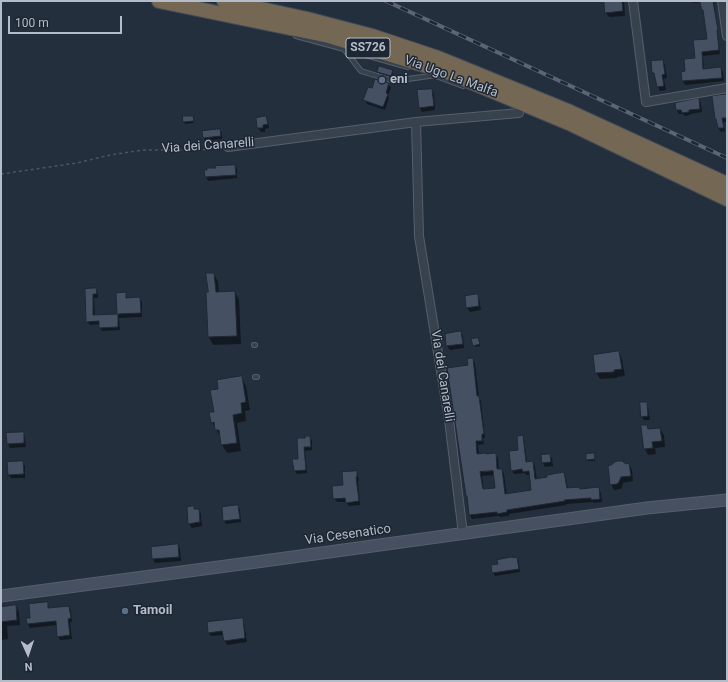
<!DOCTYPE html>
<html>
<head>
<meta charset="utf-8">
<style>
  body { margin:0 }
  #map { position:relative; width:728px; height:682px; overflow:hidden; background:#242f3e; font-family:Roboto,sans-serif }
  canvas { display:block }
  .frame { position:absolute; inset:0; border:2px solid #b4bcc9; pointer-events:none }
  .north { position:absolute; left:8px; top:634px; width:40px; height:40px; -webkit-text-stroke:3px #1d2633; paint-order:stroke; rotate:177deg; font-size:11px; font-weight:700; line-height:16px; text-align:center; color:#b4bcc9 }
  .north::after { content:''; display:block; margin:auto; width:14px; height:18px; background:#b4bcc9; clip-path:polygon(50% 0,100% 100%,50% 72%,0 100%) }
  .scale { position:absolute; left:8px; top:16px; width:114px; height:18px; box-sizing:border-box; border:2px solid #b4bcc9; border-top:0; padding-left:5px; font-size:12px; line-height:14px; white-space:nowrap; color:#b4bcc9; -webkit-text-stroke:3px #1d2633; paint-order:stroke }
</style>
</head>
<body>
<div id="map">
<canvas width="728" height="682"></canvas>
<div class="frame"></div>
<div class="north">N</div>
<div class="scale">100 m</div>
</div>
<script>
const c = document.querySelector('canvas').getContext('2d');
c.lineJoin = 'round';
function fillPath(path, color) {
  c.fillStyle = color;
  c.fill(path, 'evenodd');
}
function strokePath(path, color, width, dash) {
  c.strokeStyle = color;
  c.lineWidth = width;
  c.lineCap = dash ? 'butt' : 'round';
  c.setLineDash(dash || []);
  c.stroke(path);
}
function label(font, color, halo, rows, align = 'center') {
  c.font = font + ' Roboto,sans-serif';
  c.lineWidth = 3;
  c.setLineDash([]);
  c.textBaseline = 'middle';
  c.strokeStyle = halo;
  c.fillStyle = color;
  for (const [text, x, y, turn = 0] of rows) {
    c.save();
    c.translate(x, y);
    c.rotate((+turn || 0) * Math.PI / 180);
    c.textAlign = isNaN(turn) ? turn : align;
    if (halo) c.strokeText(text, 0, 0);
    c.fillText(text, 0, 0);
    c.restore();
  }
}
const shadow = new Path2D(`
  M605 1H624L625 16 609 17 606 13Z
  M690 1H714L720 54 703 56 704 70 721 68 723 72 724 81 685 85 683 81 686 72 708 40 705 14 702 10V2L693 3 692 1Z
  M663 61 665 65 667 78 664 79 666 90 660 91 658 87 656 77 653 73Z
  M392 71 393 73 392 78 379 74 378 72Z
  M388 84 391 88 388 96 389 98 385 110 367 104 365 100 373 90Z
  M432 90 434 94 435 110 422 112 420 108Z
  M727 95V122H724L725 131 721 132 718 128Z
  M699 100 701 103 702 112 690 114V115L685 116 683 114H679L677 110 676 103Z
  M193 117 194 123 185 124 184 122Z
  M266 118 268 121 269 128 265 129V132H261L258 128 257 119Z
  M220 130 222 133V139L205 141 204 138Z
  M235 166 237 169V178L208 181 206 177 205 171Z
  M214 274 218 282 219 293 235 292 239 300 241 344 213 345 209 337 207 293H209Z
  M96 289 98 293V298H94L95 316 118 315 117 294 125 293 128 299 139 298 142 302V317L119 318 120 330 102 331 100 327V324L90 325 87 321 86 290Z
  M477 295 479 299 481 310 470 312 467 308Z
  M460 332 463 336 464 348 450 350 447 346Z
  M479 341 480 346 475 347 474 345Z
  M619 352 622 359 625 376 617 377V378L600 379 596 372Z
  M473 359 475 363 479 397 481 401 485 438H483L484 444 478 445 479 454 486 455 495 454 498 458 499 470H502L504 474 507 495 532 490 530 475H526L525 473 514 474 512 470 519 451 522 436 524 440 527 463 533 462 535 466 537 480 564 474 566 478 568 489 580 490 598 489 601 493 602 502 594 503 593 502 566 504V505L509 514V516L500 517 499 516 472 519 470 515 468 498 469 366ZM494 475 496 489 484 490 482 476Z
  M241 377 246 386 250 410 245 411 246 421 237 423 241 451 227 453 222 445 221 438 212 422 215 413 219 390Z
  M646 403 648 407 650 420H644L642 417Z
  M647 426 649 430 660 429 664 435 665 447 655 448 656 454 648 455 645 449Z
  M23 433 25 437 26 447 10 448 8 444Z
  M310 437 312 441V450L305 451 307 473 297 474 295 471 306 439Z
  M594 454 595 461H588L587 460Z
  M550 455 552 459 553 466 545 467 543 463 542 456Z
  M22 462 25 466V478H11L8 474Z
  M629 464 632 470 633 481 623 483 622 488 620 489 614 490 611 484Z
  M356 472 358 476 359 481H358L360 505 349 506 346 502H337L334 498 344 486Z
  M238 506 240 510 241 522 226 524 224 520Z
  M193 507 195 510H199L201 514 202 526 192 528 189 524 188 508Z
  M178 545 180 549 181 561 155 563 153 559 152 547Z
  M516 558 519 562 520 572 495 576 493 573 499 565Z
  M47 603 50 609 69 607 71 611 72 622H70L72 639 60 640 58 636 57 625 30 628 28 624 27 619H31Z
  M16 606 19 612 20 625 7 626 8 639 1 640V608Z
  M242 619 244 623 247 642 227 645 225 641 224 635 211 636 209 632Z`);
const building = new Path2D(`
  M604 1H622L623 11 605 13Z
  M700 1H713L718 30H717L719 50 702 52 703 69 721 67 722 78 682 81 681 72 685 71 684 59 695 58 693 40 707 39 703 10H702Z
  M663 60 665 74 662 75 664 86 657 87 654 73H652L651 61Z
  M379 66 393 70 391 76 377 72Z
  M375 79 389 83 386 93 388 94 383 107 363 100 368 87 372 88Z
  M432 89 434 106 419 108 417 90Z
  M727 94V118H722L724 128H718L716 119H715L712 96Z
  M699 98 700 109 689 110V112L682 113 681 110H676L675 103Z
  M183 116H193L194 121 183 122Z
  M266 116 268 124 263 125V128H257L256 118Z
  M220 129 221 136 203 138 202 131Z
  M235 165 236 175 205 177 204 170H207V168H216L215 166Z
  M206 273H214L216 292 235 291 237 336 208 337 206 292H208Z
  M96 288 97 294H93V315L117 314 116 293 126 292V298L140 297 141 313 118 314V327L99 328V321L86 322 85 289Z
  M478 294 479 306 466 308 465 296Z
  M461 331 463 344 446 346 445 334Z
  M478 338 480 344 473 346 471 339Z
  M619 351 622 369 614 370V372L595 373 593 355Z
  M473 358 477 396H479L484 434H482V441H476L477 454 486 453V454L496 453 497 469H502L505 494 531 490 529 471 523 472 522 469 511 471 509 451 518 450 517 436 523 435 526 462 533 461 535 479 547 477V475L564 472 567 488 579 487 580 489 599 487 600 499 591 500V498L564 500 565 501 507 510V512L497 514V512L469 515 467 496H466L447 368 468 365 467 359ZM493 471 495 488 483 489 480 472Z
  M242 376 246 402 241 403 242 413 233 415 237 443 221 445 219 430H215L214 422 211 423 209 412H214L210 390 218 389 217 380Z
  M640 402H647L648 416 641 417Z
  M641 425H647L648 429 660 428 662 441 652 442 653 448 644 449Z
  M24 432V443L7 444 6 433Z
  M305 436H310L311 447H304L306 470 294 471 292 459H298L297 438H305Z
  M594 453 595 459 586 460V454Z
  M550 454 551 462 542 463 541 455Z
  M23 461 24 474 8 475 7 462Z
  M618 461H622L626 464 629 463 631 476 621 477 619 482 617 484 610 485 608 466 611 465 615 462Z
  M357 471V477H356L359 501 346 503 345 498 333 499 332 486 343 485 342 472Z
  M238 505 240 519 223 521 222 507Z
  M194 506V509H199L200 522 188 524 187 507Z
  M178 544 179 557 152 559 151 547Z
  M513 557V558L517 557 519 569 492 573 491 565 498 564 497 560Z
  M48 602V608L69 606 71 618 68 619 70 635 57 637 56 621 27 624 26 618H30L29 604Z
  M16 605 17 620 1 622V607Z
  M243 618 245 638 224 641 222 631 208 633 207 622Z`);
const path = new Path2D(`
  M1 174 77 163 110 155 143 150H199L221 148`);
const lane = new Path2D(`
  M296 36 344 49 408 67
  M344 49 361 71 394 81 436 75
  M436 76 463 86
  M254 345H255
  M255 377H257`);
const street = new Path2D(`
  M633 1 646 102 727 88
  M722 1 727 36
  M416 122 419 236 449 420 463 534
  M228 147 416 122 519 113`);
const secondary = new Path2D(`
  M1 596 264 561 647 508 727 500`);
const highway = new Path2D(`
  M159 1 329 36 447 72 569 123 727 199
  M224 1 307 19 372 36 438 58 570 112 727 184`);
const rail = new Path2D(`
  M386 1 727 158`);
const markers = [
  [382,80,4,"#5c6f8a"],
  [125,611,4,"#5c6f8a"]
];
const shields = [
  [368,48,44]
];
const shieldNames = [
  ["SS726",368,48]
];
const streetNames = [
  ["Via Ugo La Malfa",451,77,20],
  ["Via dei Canarelli",208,146,-4],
  ["Via dei Canarelli",442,376,81],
  ["Via Cesenatico",348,535,-8]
];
const poiNames = [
  ["eni",390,80],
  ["Tamoil",133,611]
];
fillPath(shadow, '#0007');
fillPath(building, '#455162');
strokePath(building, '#1f2835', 1);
strokePath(lane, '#565f6c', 6);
strokePath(street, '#565f6c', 10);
strokePath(secondary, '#565f6c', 13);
strokePath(highway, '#434c59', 16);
strokePath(path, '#44595c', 1.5, [3, 3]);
strokePath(lane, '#38414e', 4);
strokePath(street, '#38414e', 8);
strokePath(secondary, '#465061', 11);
strokePath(highway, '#746855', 14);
strokePath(rail, '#5a6575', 4);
strokePath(rail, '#1d2633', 2.5, [8]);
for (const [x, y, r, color] of markers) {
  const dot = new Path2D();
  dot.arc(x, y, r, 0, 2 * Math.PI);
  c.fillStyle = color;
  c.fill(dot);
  strokePath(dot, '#1d2633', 1.5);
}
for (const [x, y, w] of shields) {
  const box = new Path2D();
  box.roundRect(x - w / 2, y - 10, w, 20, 3);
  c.fillStyle = '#1d2633';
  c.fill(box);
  strokePath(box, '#b4bcc9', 1);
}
label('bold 12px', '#b4bcc9', null, shieldNames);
label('13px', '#b4bcc9', '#1d2633', streetNames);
label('bold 13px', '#b4bcc9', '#1d2633', poiNames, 'left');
</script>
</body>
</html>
